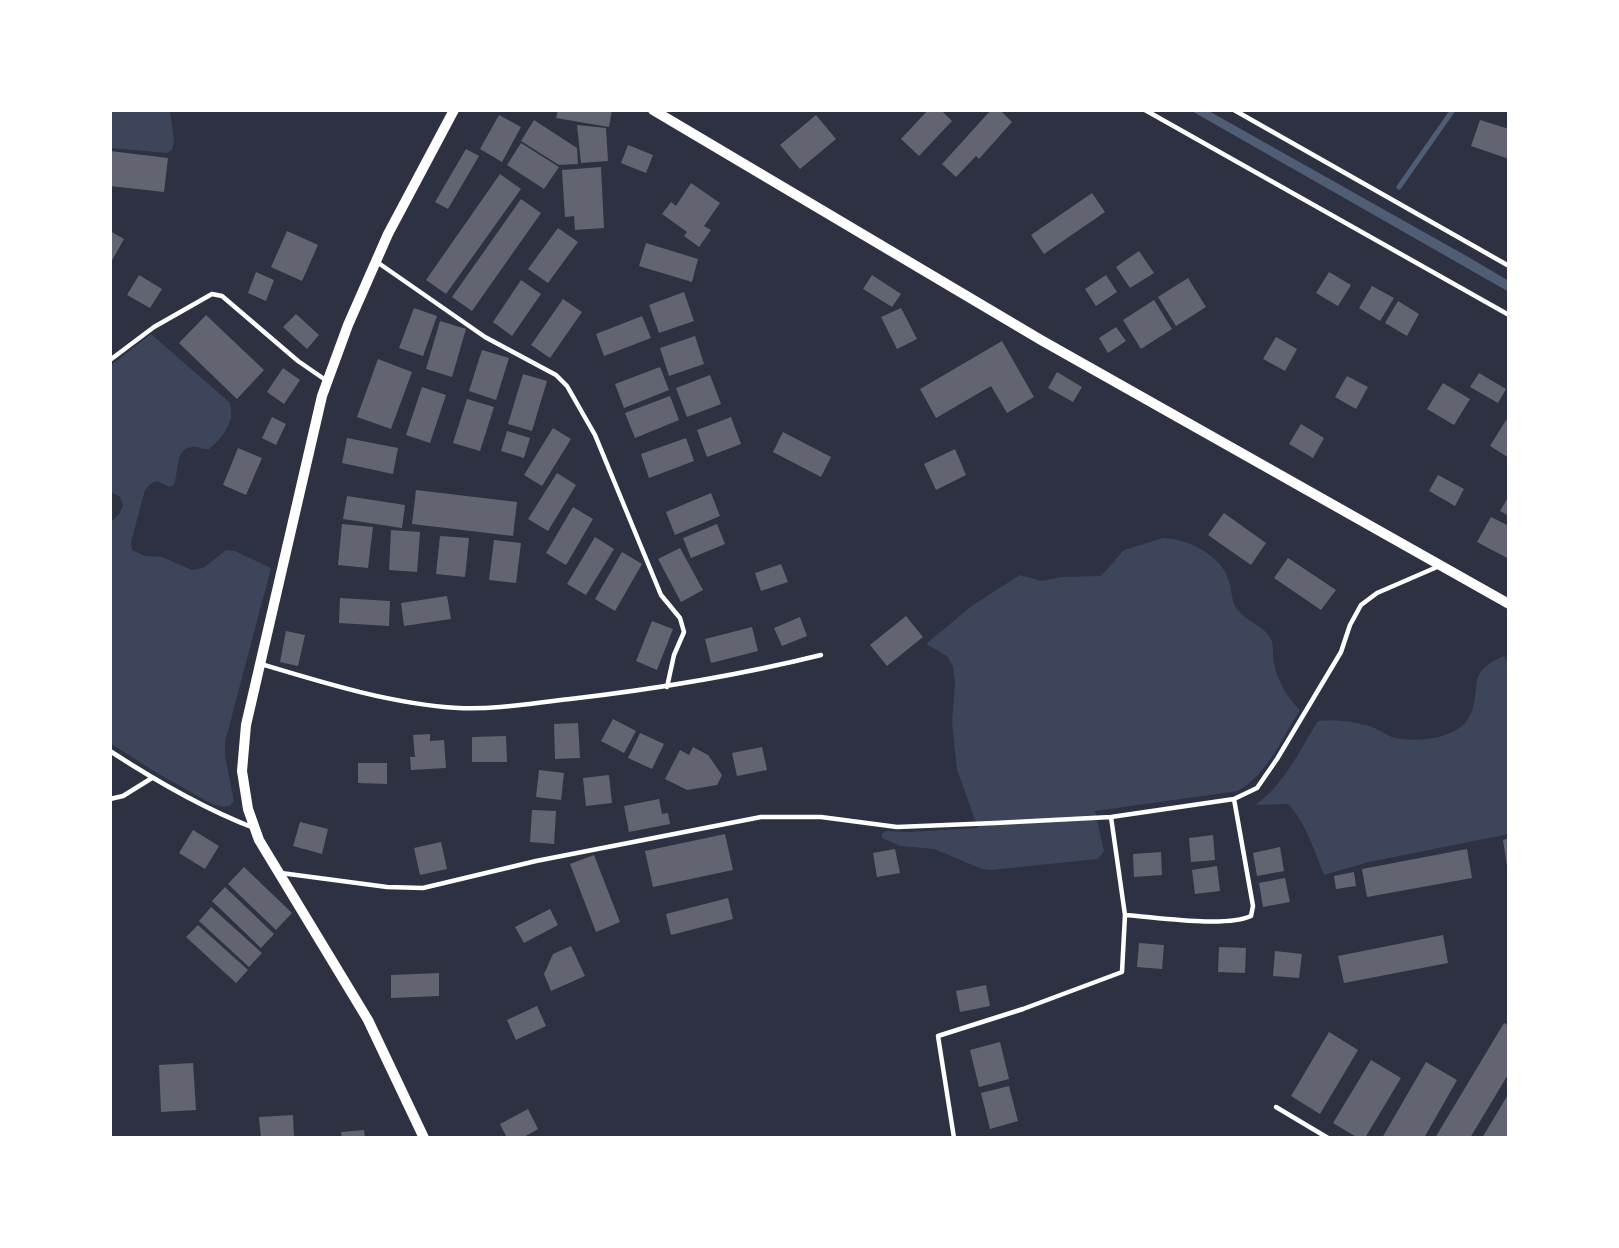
<!DOCTYPE html>
<html>
<head>
<meta charset="utf-8">
<style>
  body { margin:0 }
  #map { position:relative; width:1619px; height:1248px; overflow:hidden; background:#2d3142; font-family:"DejaVu Sans",sans-serif }
  canvas { display:block }
  .frame { position:absolute; inset:0; border:112px solid #fff; pointer-events:none }
</style>
</head>
<body>
<div id="map">
<canvas width="1619" height="1248"></canvas>
<div class="frame"></div>
</div>
<script>
const c = document.querySelector('canvas').getContext('2d');
c.lineJoin = 'round';
function fillPath(path, color) {
  c.fillStyle = color;
  c.fill(path, 'evenodd');
}
function strokePath(path, color, width, dash) {
  c.strokeStyle = color;
  c.lineWidth = width;
  c.lineCap = dash ? 'butt' : 'round';
  c.setLineDash(dash || []);
  c.stroke(path);
}
const green = new Path2D(`
  M110 110H170L174 141 172 150 167 153 110 148Z
  M151 334 229 402C237 419 223 438 209 449 203 450 198 446 192 447 173 449 180 475 173 486L169 487 157 481 150 484 145 490 131 542 132 550 145 556 162 557 192 570 203 568 226 550 235 551 271 568 225 742V756L234 801 230 806 223 807 212 804 157 773 110 743V523L119 514 123 506 120 497 110 491V366Z
  M1163 538C1186 538 1221 555 1228 579 1232 588 1231 601 1237 609 1246 622 1268 627 1272 642 1274 649 1272 657 1274 663 1278 682 1286 696 1300 710 1282 738 1268 774 1238 791L1095 811 1104 851 1098 859 991 870 982 869 934 849 900 846 882 838V834L886 831 908 832 978 828 957 770 952 723 955 683 953 667 947 656 926 644 973 605 1020 575 1042 581 1061 577 1101 576 1124 550Z
  M1504 656 1509 665V834L1369 862 1324 875C1314 850 1306 823 1288 804L1255 805C1284 785 1299 751 1318 721 1333 719 1350 721 1366 725 1376 727 1385 735 1395 738 1417 742 1457 740 1469 717 1484 689 1463 673 1504 656Z`);
const water = new Path2D(`
  M1190 110H1207L1470 258 1509 281V292Z`);
const stream = new Path2D(`
  M1399 187 1453 110`);
const building = new Path2D(`
  M558 110H612L609 127 556 118Z
  M928 110H941L952 121 919 156 901 139Z
  M991 110H1000L1012 122 979 159 976 156 956 177 942 164Z
  M499 115 521 127 502 162 480 149Z
  M816 115 836 139 800 169 780 145Z
  M534 120 577 148 578 164 559 165 521 141Z
  M1480 120 1509 129V159L1471 146Z
  M577 125 606 128 608 161 581 163Z
  M521 143 559 167 544 189 507 165Z
  M628 145 653 155 646 173 621 163Z
  M466 149 479 156 448 209 435 202Z
  M110 151 168 158 164 192 110 186Z
  M601 167 604 228 575 230 574 216 565 217 562 170Z
  M500 174 521 189 446 294 426 280Z
  M691 183 720 203 704 226 711 230 699 247 684 236 687 232 662 214 671 202 676 206Z
  M1092 193 1105 212 1044 254 1031 235Z
  M521 199 541 213 472 311 452 297Z
  M558 228 578 242 548 283 528 269Z
  M110 231 124 239 110 264Z
  M287 231 318 245 302 281 271 267Z
  M646 243 698 259 692 282 639 266Z
  M1139 251 1154 273 1130 288 1116 267Z
  M256 272 274 280 266 301 248 293Z
  M1329 272 1351 285 1338 306 1316 293Z
  M139 275 162 289 150 308 127 295Z
  M872 275 901 294 892 307 863 289Z
  M1106 275 1117 292 1096 306 1085 289Z
  M1188 278 1206 307 1176 326 1158 297Z
  M521 280 541 294 512 336 493 322Z
  M1372 286 1394 298 1380 321 1359 308Z
  M684 292 694 321 659 333 649 305Z
  M563 299 582 312 550 358 531 345Z
  M1154 300 1172 329 1141 349 1123 320Z
  M1398 301 1419 314 1407 336 1385 323Z
  M414 308 437 316 423 356 399 348Z
  M901 308 917 339 897 349 881 317Z
  M296 314 319 335 307 349 283 327Z
  M206 315 264 370 237 399 179 343Z
  M642 316 651 338 604 356 596 334Z
  M440 321 466 329 452 377 426 369Z
  M1116 327 1126 341 1108 353 1099 338Z
  M695 336 704 364 669 376 660 348Z
  M1276 337 1297 349 1285 371 1263 359Z
  M1002 341 1034 397 1007 413 991 386 936 418 920 389Z
  M482 350 509 358 496 400 469 391Z
  M378 359 412 372 391 429 357 417Z
  M660 367 669 390 624 408 615 384Z
  M283 368 300 380 284 404 267 392Z
  M1057 372 1082 387 1073 402 1048 388Z
  M1479 373 1506 389 1498 403 1470 387Z
  M523 374 547 381 532 431 508 424Z
  M710 375 721 404 687 417 676 388Z
  M1347 376 1368 387 1356 409 1335 397Z
  M1443 383 1470 399 1454 425 1427 409Z
  M422 387 446 395 430 443 406 435Z
  M670 396 679 420 635 438 625 413Z
  M467 399 494 407 480 451 453 443Z
  M272 417 286 424 276 445 262 438Z
  M731 417 741 444 707 457 697 430Z
  M1506 420 1509 422V458L1490 446Z
  M1301 424 1324 438 1313 458 1289 444Z
  M553 428 571 439 542 486 524 475Z
  M507 431 530 438 524 458 501 451Z
  M783 432 831 457 821 477 773 452Z
  M347 438 398 448 393 474 342 463Z
  M686 438 694 461 649 478 641 454Z
  M238 448 262 458 246 495 223 485Z
  M955 449 966 475 936 490 924 464Z
  M557 473 576 485 548 531 528 519Z
  M1438 475 1464 489 1455 506 1429 491Z
  M416 490 517 502 513 536 412 524Z
  M711 493 720 516 675 535 666 512Z
  M347 496 405 505 402 528 343 519Z
  M1509 496V516L1500 511Z
  M573 507 593 519 566 565 546 553Z
  M1224 513 1266 543 1251 565 1208 535Z
  M1491 517 1509 526V559L1477 542Z
  M342 524 373 527 368 568 338 565Z
  M717 524 725 544 691 558 683 538Z
  M391 530 420 532 417 572 389 570Z
  M440 536 469 538 465 577 436 574Z
  M595 537 614 549 586 595 567 584Z
  M494 540 521 543 516 583 489 580Z
  M680 548 703 590 681 602 658 559Z
  M622 552 642 564 615 611 595 599Z
  M1288 558 1336 590 1321 610 1274 578Z
  M781 564 788 582 761 591 755 573Z
  M447 596 451 619 404 626 401 603Z
  M340 598 390 601 389 626 339 623Z
  M906 616 923 637 887 666 870 645Z
  M800 617 807 636 782 646 774 628Z
  M652 621 673 629 657 670 636 661Z
  M752 627 758 651 711 663 705 639Z
  M286 631 305 635 298 666 280 662Z
  M613 719 636 731 624 753 601 741Z
  M578 723 580 758 555 759 554 724Z
  M640 733 664 744 652 769 628 758Z
  M430 734V741L444 740 446 768 411 770 410 757H415L413 735Z
  M506 736 507 762H472V737Z
  M693 747 708 755 722 775 717 785 687 790 665 779 680 750 689 755Z
  M762 747 767 770 737 776 732 753Z
  M358 763H387V784L358 783Z
  M539 770 564 773 561 800 536 797Z
  M609 775 612 803 586 806 583 778Z
  M659 799 662 814 668 813 670 824 629 832 624 806Z
  M532 810 556 811 554 844 530 842Z
  M300 822 328 829 322 854 293 846Z
  M193 830 219 846 205 869 179 853Z
  M725 834 733 870 653 887 645 851Z
  M1213 835 1215 860 1191 862 1189 838Z
  M1509 838V866H1507L1503 840Z
  M441 842 447 869 420 875 414 848Z
  M1280 847 1284 871 1257 876 1253 853Z
  M895 849 900 873 877 877 873 853Z
  M1467 849 1472 878 1367 897 1362 869Z
  M1161 852 1162 875 1134 877 1133 854Z
  M594 855 620 922 596 932 570 864Z
  M1217 866 1220 891 1195 894 1192 870Z
  M244 867 292 913 276 930 228 884Z
  M1354 872 1356 886 1336 889 1334 876Z
  M1285 878 1290 902 1263 907 1259 883Z
  M225 887 274 934 261 948 212 901Z
  M728 898 733 919 671 935 666 914Z
  M211 907 262 953 249 967 199 921Z
  M550 909 558 925 524 943 515 927Z
  M198 925 248 970 236 983 186 937Z
  M1443 935 1448 963 1344 983 1338 956Z
  M1139 943 1164 945 1162 969 1137 967Z
  M571 946 585 976 551 991 544 974 553 954Z
  M1219 947 1246 948 1245 973 1218 972Z
  M1275 951 1302 954 1299 978 1273 976Z
  M439 973V996L391 998V975Z
  M986 985 990 1006 960 1012 956 991Z
  M537 1006 546 1026 516 1040 507 1020Z
  M1504 1023 1509 1026V1073L1470 1138H1435Z
  M1329 1032 1358 1050 1320 1114 1291 1096Z
  M1000 1042 1009 1079 979 1087 970 1050Z
  M1371 1060 1401 1078 1365 1138H1358L1333 1123Z
  M1426 1062 1457 1080 1424 1138H1382Z
  M193 1063 196 1110 161 1112 159 1065Z
  M1009 1086 1018 1121 990 1129 981 1093Z
  M1509 1093V1138H1482Z
  M528 1109 538 1129 522 1138H507L500 1124Z
  M293 1115 294 1138H261L259 1117Z
  M364 1130 365 1138H342L341 1132Z`);
const service = new Path2D(`
  M1145 110 1509 315
  M1234 110 1509 266
  M377 262 485 337 556 375 567 386 595 435 661 595 680 618 684 632 674 655 667 687
  M110 360 154 327 212 294 222 296 298 361 327 381
  M261 664C324 683 392 704 458 708 495 710 533 703 570 699 656 689 736 676 821 655
  M110 751C156 781 202 808 254 828
  M110 799 123 796 152 778
  M281 873 387 887 423 888 536 861 761 817H821L897 827 995 823 1111 817 1234 799 1257 788 1277 759 1341 652 1350 625 1361 605 1377 593 1437 567
  M1125 915C1156 917 1225 928 1251 916L1253 906 1234 799
  M1276 1107 1328 1138
  M954 1138 938 1036 1023 1009 1122 972 1125 915 1111 817`);
const tertiary = new Path2D(`
  M653 110 1041 340 1509 604
  M424 1138 368 1020 259 840 248 809 242 771 246 725 322 396 348 325 388 234 454 110`);
fillPath(green, '#3c4559');
fillPath(water, '#4f5d75');
strokePath(stream, '#4f5d75', 5);
fillPath(building, '#626471');
strokePath(service, '#fff', 4.5);
strokePath(tertiary, '#fff', 10);
</script>
</body>
</html>
